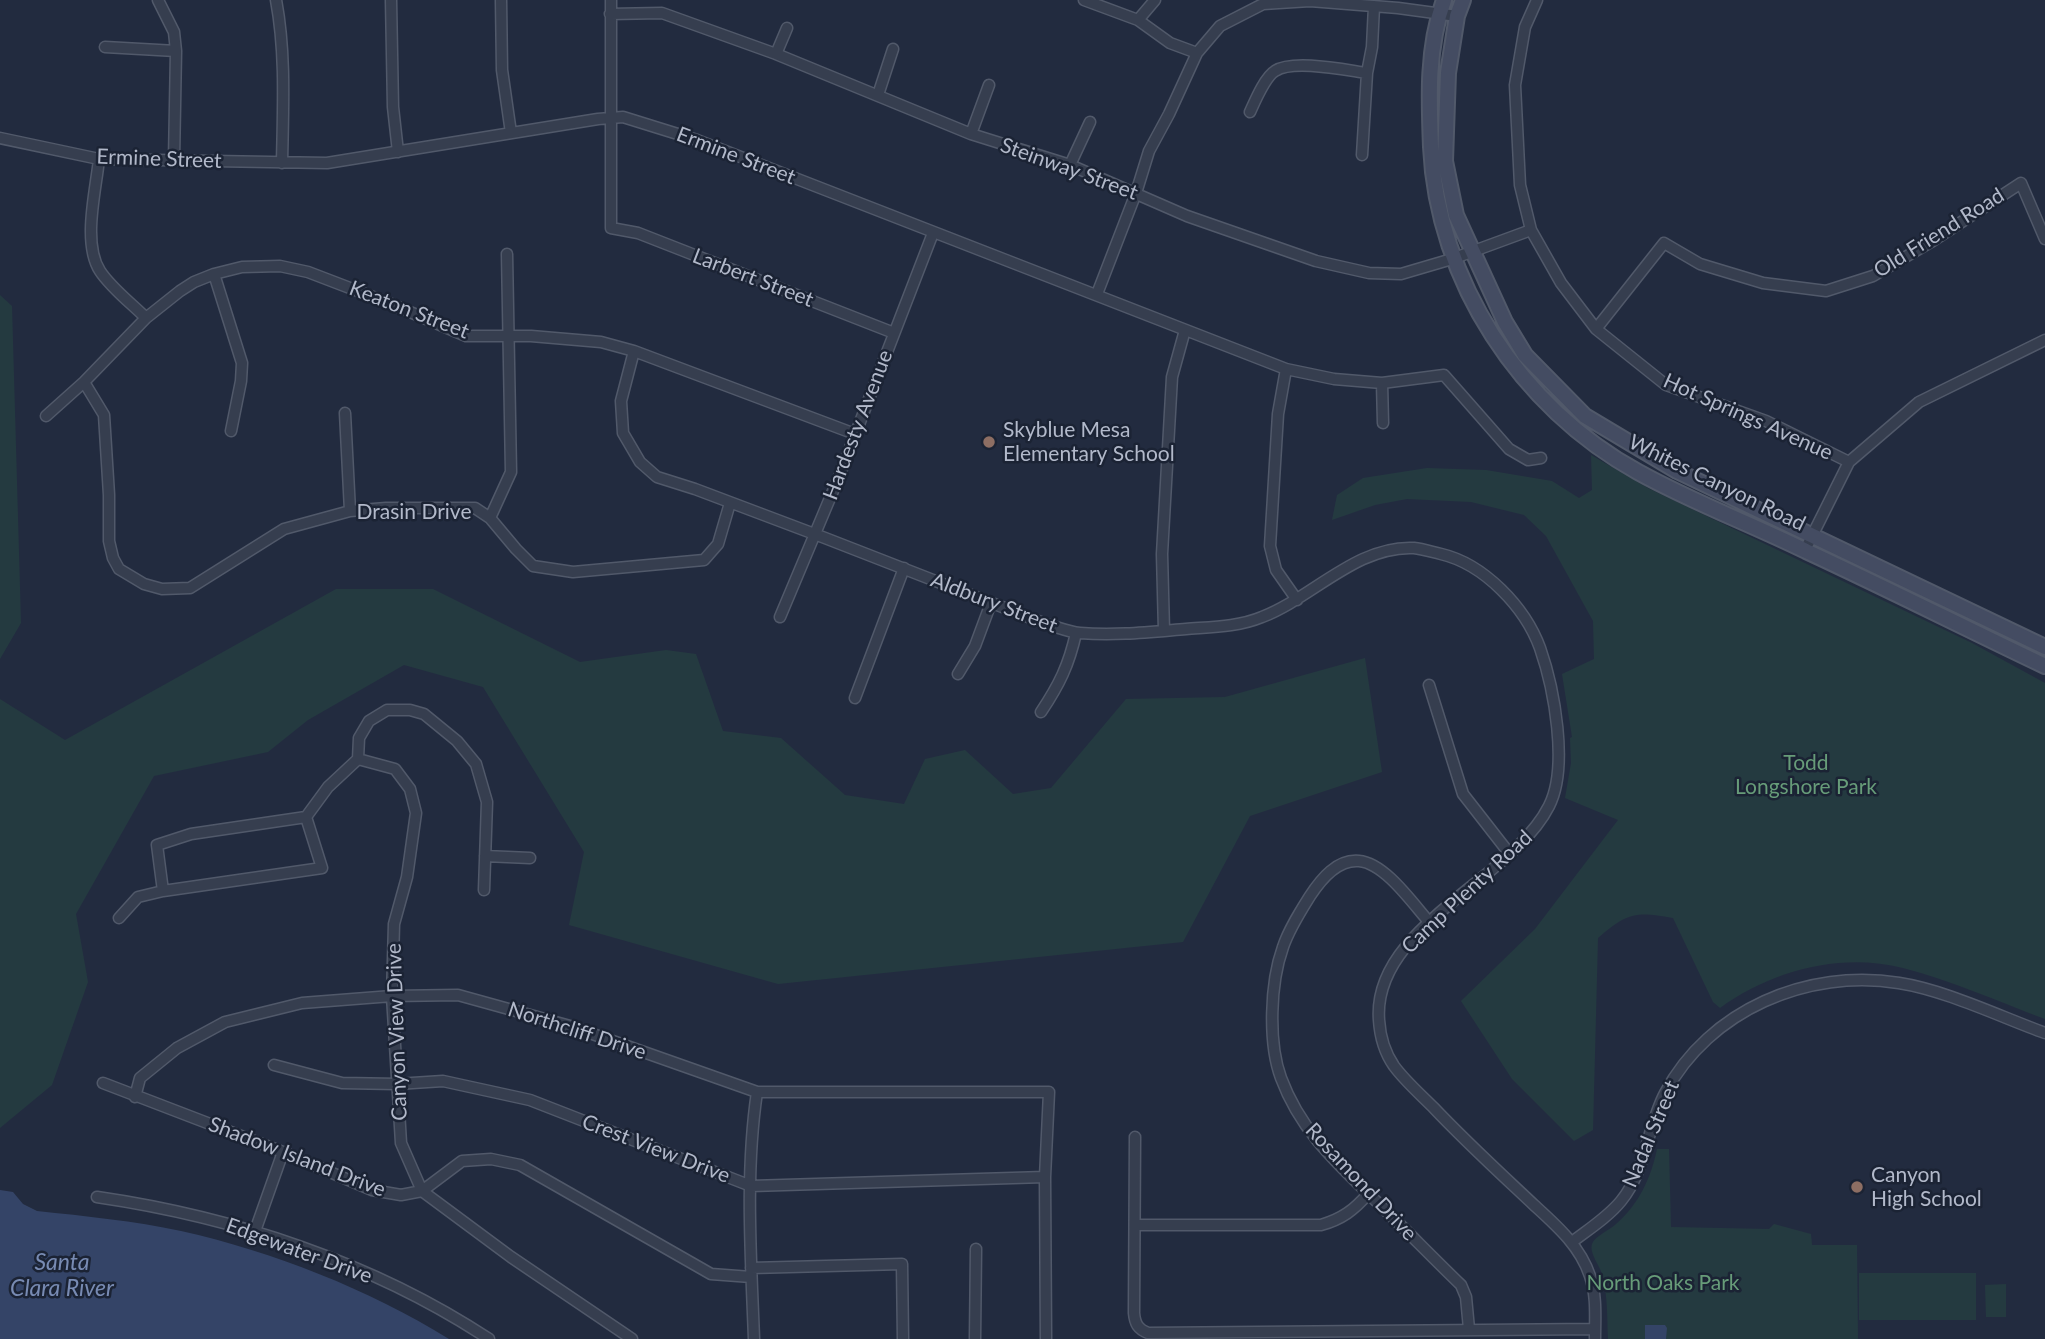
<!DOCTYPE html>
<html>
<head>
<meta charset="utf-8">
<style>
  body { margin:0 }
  canvas { display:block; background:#222b3f }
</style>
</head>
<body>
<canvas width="2045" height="1339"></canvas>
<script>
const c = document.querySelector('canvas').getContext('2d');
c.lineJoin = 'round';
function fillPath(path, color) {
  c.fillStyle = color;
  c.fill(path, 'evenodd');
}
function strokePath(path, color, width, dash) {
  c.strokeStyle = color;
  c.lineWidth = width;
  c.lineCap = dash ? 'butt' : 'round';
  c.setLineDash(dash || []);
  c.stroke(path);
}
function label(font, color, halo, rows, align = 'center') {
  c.font = font + ' Lato,sans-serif';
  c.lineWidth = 5;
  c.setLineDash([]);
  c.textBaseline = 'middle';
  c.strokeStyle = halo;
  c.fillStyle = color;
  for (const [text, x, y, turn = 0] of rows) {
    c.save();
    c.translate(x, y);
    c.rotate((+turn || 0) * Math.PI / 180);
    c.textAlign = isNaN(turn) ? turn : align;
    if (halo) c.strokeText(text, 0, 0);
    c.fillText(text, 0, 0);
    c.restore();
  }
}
const green = new Path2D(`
  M0 295 12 306 21 623 0 659Z
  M1591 455 1648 488 1972 643 2045 683V1019C1999 1002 1951 980 1903 968 1840 952 1771 971 1720 1008L1713 1002 1673 918C1635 911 1627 913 1598 938L1593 1130 1574 1141 1512 1079 1461 1001 1535 929 1618 820 1565 798 1571 763 1570 738 1572 737 1562 674 1594 659 1593 621 1546 536 1524 515 1471 502 1407 499 1375 505 1332 520 1337 495 1363 478 1427 468 1486 470 1552 481 1579 498 1592 490Z
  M336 589H433L580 662 666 650 696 654 723 731 781 738 845 795 904 804 925 759 965 750 1013 794 1051 788 1126 699 1225 697 1365 658 1382 772 1250 816 1183 942 778 984 569 925 584 852 483 687 404 665 308 720 268 752 154 776 76 914 88 982 52 1085 0 1128V699L65 740Z
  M1657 1149H1669L1671 1227 1769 1229 1774 1224 1811 1234 1812 1245H1857L1858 1339H1608C1607 1317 1608 1296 1602 1274 1600 1266 1589 1253 1592 1244 1595 1236 1610 1230 1616 1224 1639 1204 1651 1178 1657 1149Z
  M1859 1273H1976V1320H1859Z
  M2006 1284V1317H1986L1985 1285Z`);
const water = new Path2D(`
  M0 1190 13 1192 23 1204 37 1211C85 1216 134 1221 181 1231 274 1252 368 1289 449 1339H0Z
  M1645 1325H1665L1667 1328 1666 1339H1645Z`);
const minor = new Path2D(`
  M158 0 174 32 176 51 174 160
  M276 0C286 53 283 109 282 163
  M391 0 393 107 398 152
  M501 0 502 70 511 133
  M611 0V228L638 233 894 333
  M1084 0 1138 20 1170 43 1197 53
  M1537 0 1525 27 1515 85 1520 185 1531 230 1561 283 1596 329 1666 385 1766 421 1849 462
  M610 14 662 13 776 54 971 134 1070 165 1187 216 1316 261 1369 273 1401 274 1452 259 1531 230
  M1138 20 1155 0
  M105 47 176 51
  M776 54 787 28
  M878 95 893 49
  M1250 112C1255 101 1265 77 1275 71 1293 59 1345 70 1367 73
  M971 134 989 85
  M0 138 99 159 327 163 598 119 623 117 697 140 1286 369 1334 379 1382 383 1444 375 1509 449 1528 460 1541 458
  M1362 155 1367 73 1372 47 1374 6
  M99 159C96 190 82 243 100 271 111 288 131 303 146 318
  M1070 165 1090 122
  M214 274 242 363 241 381 231 431
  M1097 294 1136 193 1149 151 1169 114 1197 53 1220 26 1263 4 1310 1 1398 8 1457 16
  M1596 329 1664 243 1700 264 1763 283 1826 291 1873 276 1931 242 2021 183 2045 239
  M634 351 621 401 623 433 640 462 657 477 695 489 825 538 1046 624C1057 627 1069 632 1080 633 1115 636 1150 632 1186 629 1211 627 1238 627 1262 617 1312 598 1357 545 1414 548 1423 549 1432 552 1441 554 1484 564 1525 607 1540 648 1554 688 1569 767 1549 806 1512 880 1372 927 1379 1020 1380 1036 1385 1053 1394 1066 1405 1081 1420 1094 1433 1107 1465 1141 1500 1173 1534 1205 1557 1226 1580 1246 1590 1276 1597 1296 1595 1318 1595 1339
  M1286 369 1278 414 1270 546 1276 570 1297 600
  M84 382 104 415 109 495V541L113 558 119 569 144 584 162 589 190 588 284 529 350 511 386 508H475L490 518 516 549 533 566 573 572 704 560 718 544 730 503
  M1382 383 1383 423
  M345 413 350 511
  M46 416 84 382 146 318 180 291 194 282 214 274 242 267 280 266 308 272 389 303 466 336H531L601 342 634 351 855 434
  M490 518 511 472 507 254
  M1805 550 1849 462 1919 402 2045 340
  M780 617 838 479 933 233
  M1164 631 1162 554 1172 377 1185 330
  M958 674 975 646 991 603
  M1429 685 1463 794 1509 853
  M855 698 904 568
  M1041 712C1059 685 1069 665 1076 633
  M358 759 359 738 369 721 387 710H410L424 714 457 741 476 764 487 802 484 890
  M485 856 530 858
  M163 891 157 845 191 834 306 817 328 787 358 759 395 769 410 789 416 813 407 877 394 924 392 996 401 1143 422 1191 511 1257 632 1339
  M119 918 138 897 163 891 322 868 306 817
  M1430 923C1413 904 1385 863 1359 861 1337 859 1321 879 1310 896 1300 912 1289 929 1283 947 1270 983 1268 1043 1281 1078 1301 1132 1338 1164 1378 1203 1406 1230 1433 1258 1461 1285L1466 1297 1469 1329
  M274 1065 342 1083 397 1084 443 1081 530 1100 751 1186 1045 1177
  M103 1083 283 1152 372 1190 401 1195 422 1191 462 1161 491 1159 520 1165 711 1274 751 1277
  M135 1097 140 1078 177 1048 225 1022 302 1003 392 996 458 995 570 1026 757 1092H1049L1045 1177 1046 1339
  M1135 1137 1134 1313C1135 1324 1138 1329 1148 1333L1595 1329
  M97 1197C234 1217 372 1262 489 1339
  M1136 1225H1321C1342 1219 1354 1210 1368 1194
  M255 1231 283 1152
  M1572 1242C1589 1229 1608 1217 1621 1201 1646 1171 1647 1127 1665 1093 1709 1010 1808 968 1899 983 1945 990 2001 1017 2045 1033
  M751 1268 902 1264 903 1339
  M754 1339C751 1257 745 1173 757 1092
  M975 1339 976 1249`);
const secondary = new Path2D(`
  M1444 0C1427 47 1429 98 1431 147 1437 281 1521 408 1638 472 1692 502 1751 524 1806 551 1886 588 1965 628 2045 666
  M1463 0 1457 16 1448 73 1445 161 1456 215 1505 322 1525 355 1585 416 1677 471 2045 647`);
const markers = [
  [989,442,7,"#8d6e63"],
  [1857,1187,7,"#8d6e63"]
];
const streetNames = [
  ["Ermine Street",736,156,21],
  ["Ermine Street",159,159,2],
  ["Steinway Street",1069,169,20],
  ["Old Friend Road",1939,233,-32],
  ["Larbert Street",753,278,21],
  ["Keaton Street",409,310,21],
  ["Hot Springs Avenue",1748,417,24],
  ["Hardesty Avenue",858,425,-69],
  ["Whites Canyon Road",1717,483,26],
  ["Drasin Drive",414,512],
  ["Aldbury Street",994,603,21],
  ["Camp Plenty Road",1467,892,-43],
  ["Northcliff Drive",577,1031,18],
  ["Canyon View Drive",397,1032,-92],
  ["Nadal Street",1651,1134,-67],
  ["Crest View Drive",656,1149,21],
  ["Shadow Island Drive",297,1157,21],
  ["Rosamond Drive",1361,1182,47],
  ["Edgewater Drive",299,1251,20]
];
const poiNames = [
  ["Skyblue Mesa",1003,430],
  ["Elementary School",1003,454],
  ["Canyon",1871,1175],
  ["High School",1871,1199]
];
const parkNames = [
  ["Todd",1806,763],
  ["Longshore Park",1806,787],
  ["North Oaks Park",1663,1283]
];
const waterNames = [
  ["Santa",62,1263],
  ["Clara River",62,1289]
];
fillPath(green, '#243a40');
fillPath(water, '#344467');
strokePath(minor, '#51596a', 13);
strokePath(secondary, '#51596a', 18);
strokePath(minor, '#363e4f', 10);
strokePath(secondary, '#444c62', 14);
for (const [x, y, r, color] of markers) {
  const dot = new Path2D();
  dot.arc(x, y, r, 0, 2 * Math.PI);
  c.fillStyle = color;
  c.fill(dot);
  strokePath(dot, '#1b2334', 2.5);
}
label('21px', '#b2b9ca', '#1b2334', streetNames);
label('21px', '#b2b9ca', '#1b2334', poiNames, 'left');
label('21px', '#679c79', '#1b2334', parkNames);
label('italic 23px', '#788bb3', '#1b2334', waterNames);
</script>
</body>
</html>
